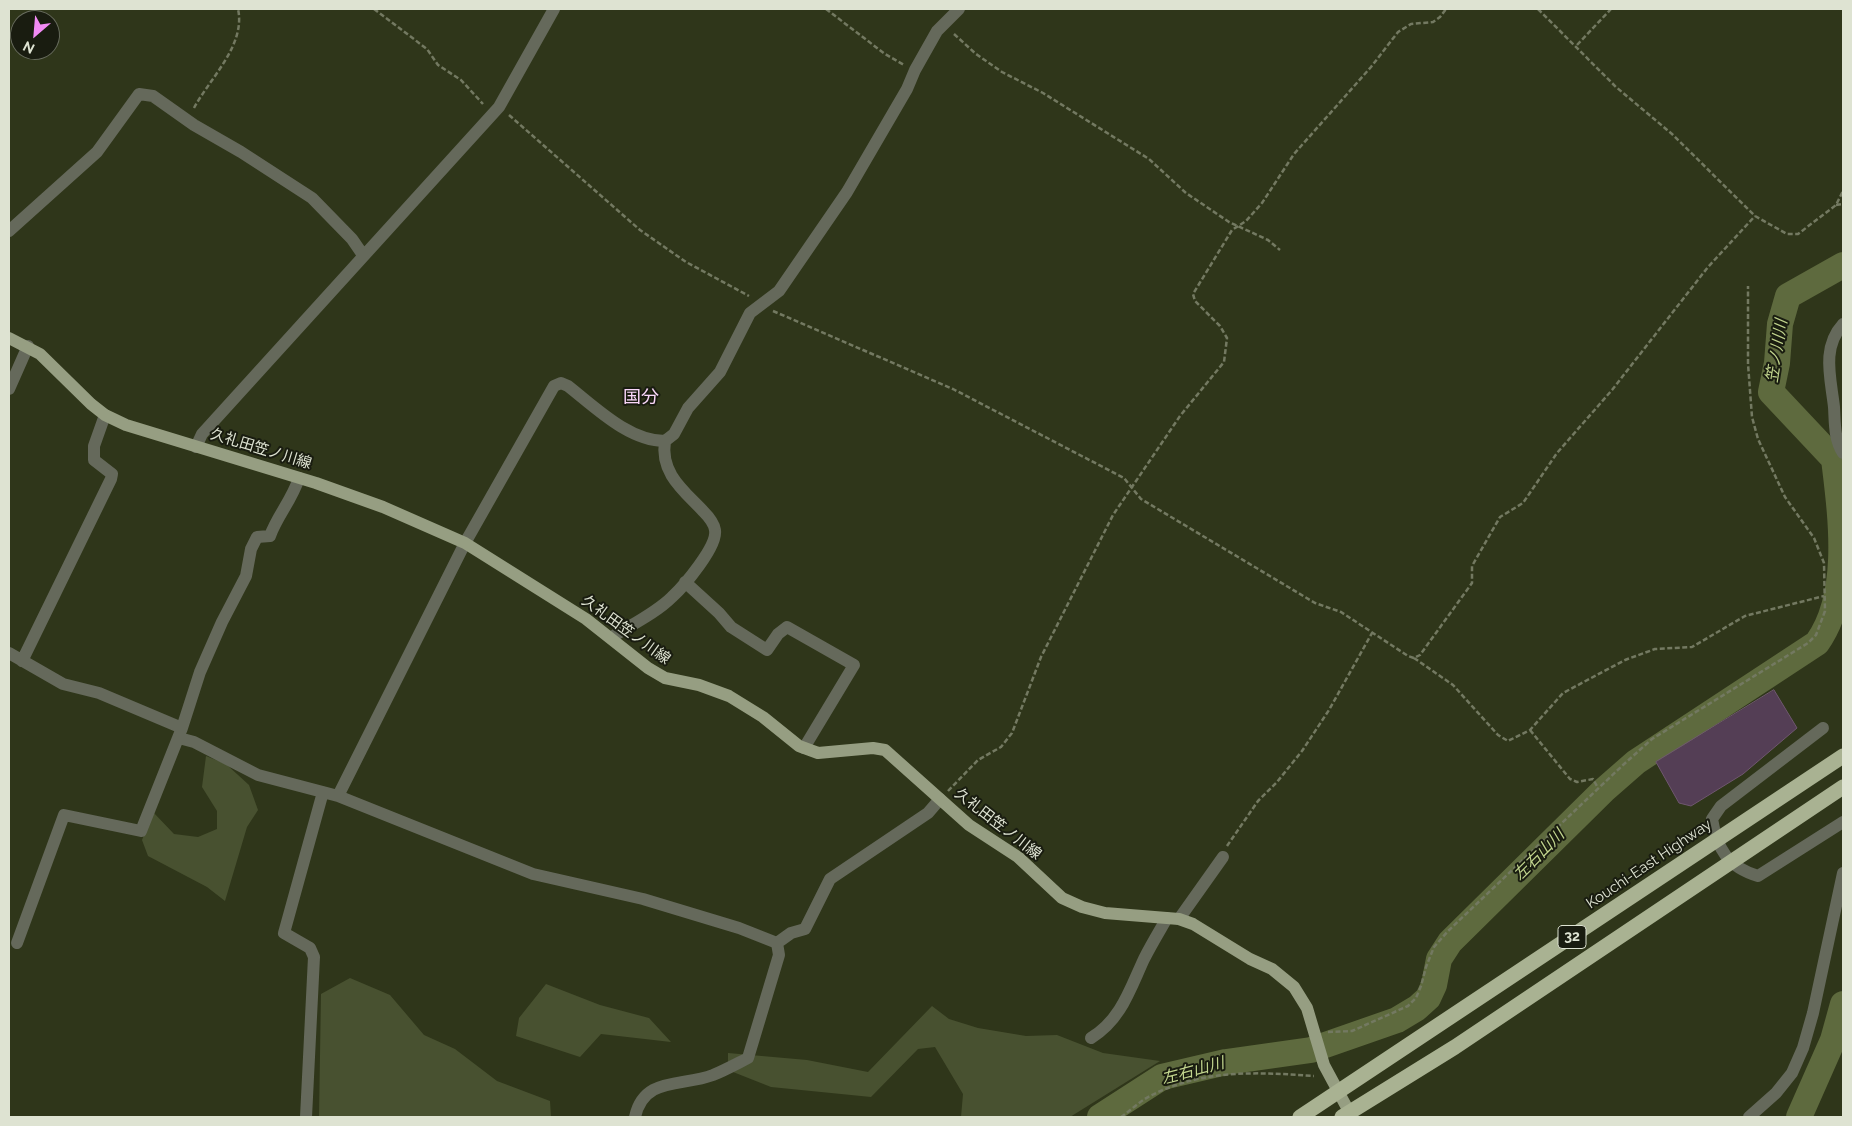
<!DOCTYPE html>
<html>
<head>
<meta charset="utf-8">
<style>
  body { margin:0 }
  #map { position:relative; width:1852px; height:1126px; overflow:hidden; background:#2f361a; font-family:Raleway,sans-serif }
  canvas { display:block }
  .frame { position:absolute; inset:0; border:10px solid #dee3d2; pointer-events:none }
  .north { position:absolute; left:10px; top:10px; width:50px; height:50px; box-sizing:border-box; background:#191c10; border:1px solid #686c5e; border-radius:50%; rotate:207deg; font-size:14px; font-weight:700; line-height:20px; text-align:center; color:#dee3d2 }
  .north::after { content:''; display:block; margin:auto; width:18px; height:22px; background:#f18af4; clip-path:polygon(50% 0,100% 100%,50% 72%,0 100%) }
</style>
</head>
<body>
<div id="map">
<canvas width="1852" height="1126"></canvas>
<div class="frame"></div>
<div class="north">N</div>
</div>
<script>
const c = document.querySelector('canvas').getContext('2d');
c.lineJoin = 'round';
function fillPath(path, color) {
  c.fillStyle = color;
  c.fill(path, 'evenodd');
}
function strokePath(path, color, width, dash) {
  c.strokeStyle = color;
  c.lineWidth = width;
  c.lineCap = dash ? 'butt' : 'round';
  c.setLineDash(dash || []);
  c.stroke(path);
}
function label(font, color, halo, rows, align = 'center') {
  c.font = font + ' Raleway,"Noto Sans JP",sans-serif';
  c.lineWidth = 4;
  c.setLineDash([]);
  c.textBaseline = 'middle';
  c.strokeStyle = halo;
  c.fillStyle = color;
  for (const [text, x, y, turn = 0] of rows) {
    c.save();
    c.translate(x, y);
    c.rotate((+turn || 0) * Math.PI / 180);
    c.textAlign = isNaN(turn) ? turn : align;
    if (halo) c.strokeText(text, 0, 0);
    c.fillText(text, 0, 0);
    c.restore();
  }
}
const green = new Path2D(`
  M206 756 226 764 249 785 258 810 247 827 225 901 207 887 148 856 142 840 153 812 174 834 198 837 217 829V811L202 787Z
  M350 978 390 995 424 1035 455 1049 497 1081 550 1101 551 1117H319L321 994Z
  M546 984 600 1005 649 1018 671 1042 601 1034 580 1057 516 1036 519 1018Z
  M932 1006 949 1019 978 1028 1026 1036 1057 1035 1103 1053 1160 1061 1070 1117H961L963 1094 935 1047 918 1049 871 1097 771 1087 728 1070V1053L807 1060 868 1072Z`);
const river = new Path2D(`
  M1843 265 1788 296 1780 324 1777 363 1771 392 1834 459 1843 472
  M1100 1117 1162 1077 1226 1062 1311 1050 1397 1020 1417 1008 1428 998 1434 985 1439 959 1450 942 1604 790 1636 762 1817 643C1852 594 1841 517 1834 459
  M1799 1117 1833 1040 1843 1004`);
const building = new Path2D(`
  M1774 690 1797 728 1743 774 1691 806 1679 803 1656 762Z`);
const path = new Path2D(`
  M374 9 427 49 438 65 461 80 483 104
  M826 9 885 54 904 65
  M1538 9 1616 87 1672 134 1755 216 1787 234H1798L1836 205 1843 191
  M954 34 976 54 1002 72 1043 93 1149 159 1186 193 1229 222 1268 240 1280 250
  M1577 45 1611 9
  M194 108C210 78 246 45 238 9
  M509 115 640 230 686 262 749 296
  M1836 205 1843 204
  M773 311 953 389 1124 478 1141 499 1315 603 1341 612 1408 656 1414 658 1420 655 1472 583V566L1500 517 1523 503 1557 453 1612 390 1708 267 1755 216
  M1414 658 1453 685 1498 735 1508 741 1530 730 1563 693 1625 660 1655 649 1692 647 1745 616 1824 596
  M1530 730 1570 779 1577 782 1593 779 1598 788
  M948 791 978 760 1001 747 1012 733 1041 657 1113 515 1180 416 1224 362 1227 338 1220 326 1195 301 1193 294 1232 230 1246 221 1262 203 1294 154 1371 67 1398 32 1411 24 1433 22 1440 17 1446 9
  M1227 846 1258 801 1277 782 1302 751 1329 710 1372 633
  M1328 1032 1352 1031 1408 1006 1416 998 1421 986 1426 967 1434 947 1448 931 1623 765 1652 739 1808 643 1816 635 1825 611 1824 563 1814 538 1785 497 1758 439 1752 417 1748 364V286
  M1121 1117C1131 1110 1141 1100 1152 1095 1204 1069 1258 1072 1314 1076`);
const minor = new Path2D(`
  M9 231 97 152 139 94 153 96 194 125 241 152 312 198 352 239 363 255
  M1843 324C1821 348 1831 379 1834 407 1835 423 1834 439 1843 453
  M9 389 28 346
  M196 447 202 434 499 107 554 9
  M685 582 719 613 731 627 767 650 778 634 787 627 854 665 804 748
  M612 637C631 625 656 613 672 597 684 586 718 546 715 530 714 523 708 516 703 511 683 490 660 473 665 441
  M9 653 63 684 99 693 182 728 141 831 64 815 17 943
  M22 661 111 479 112 474 94 460V446L105 415
  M182 728 200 672 222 622 246 576 251 549 257 537 270 536C277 516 292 500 299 478
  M1823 728 1721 806 1712 819C1717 849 1728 867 1758 876L1843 822
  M179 738 194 742 258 775 338 796 533 874 643 899 739 928 777 943 791 933 805 929 830 879 928 813 940 799
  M338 796 465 543 554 386 561 383 568 386C596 408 629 441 665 441L674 434 688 408 720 372 750 313 779 291 847 192 907 89 915 70 937 31 959 9
  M1179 919 1223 857
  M1091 1038C1121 1020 1130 989 1144 959 1151 945 1159 932 1167 918
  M306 1117 314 957 310 948 284 933 323 792
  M635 1117C644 1076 682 1087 713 1075 725 1070 736 1064 748 1058L779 955 777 943
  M1749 1117 1776 1093 1792 1073 1803 1048 1813 1013 1843 873`);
const major = new Path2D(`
  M9 338 40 354 91 404 105 415 126 425 316 483 383 507 465 543 586 619 648 668 665 678 699 685 729 696 763 717 799 746 818 753 873 748 885 750 969 825 1018 857 1062 898 1082 907 1105 913 1179 919 1193 924 1250 959 1272 969 1294 987 1307 1008 1324 1065 1352 1117`);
const highway = new Path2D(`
  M1300 1117 1843 756
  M1342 1117 1455 1047 1843 787`);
const shields = [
  [1572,937,28]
];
const shieldNames = [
  ["32",1572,937]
];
const streetNames = [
  ["久礼田笠ノ川線",261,449,17],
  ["久礼田笠ノ川線",626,630,36],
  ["久礼田笠ノ川線",998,824,38],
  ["Kouchi-East Highway",1649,864,-34]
];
const waterNames = [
  ["笠ノ川川",1777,351,-81],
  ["左右山川",1539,855,-45],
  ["左右山川",1193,1071,-15]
];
const quarterNames = [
  ["国分",641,398]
];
fillPath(green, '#485130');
strokePath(river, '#5e6a3e', 26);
fillPath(building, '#543e55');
strokePath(building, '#6f576f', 1);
strokePath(path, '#737961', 2.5, [5, 2.5]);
strokePath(minor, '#65695b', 12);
strokePath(major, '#969e82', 12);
strokePath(highway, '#a9b292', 15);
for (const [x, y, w] of shields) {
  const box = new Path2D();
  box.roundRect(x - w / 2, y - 11.5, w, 23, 4);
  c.fillStyle = '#191c10';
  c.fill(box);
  strokePath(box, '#dee3d2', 1);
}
label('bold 14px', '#dee3d2', null, shieldNames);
label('15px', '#dee3d2', '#191c10', streetNames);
label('italic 16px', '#c1d48d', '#191c10', waterNames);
label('18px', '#fad7fa', '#191c10', quarterNames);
</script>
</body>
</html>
